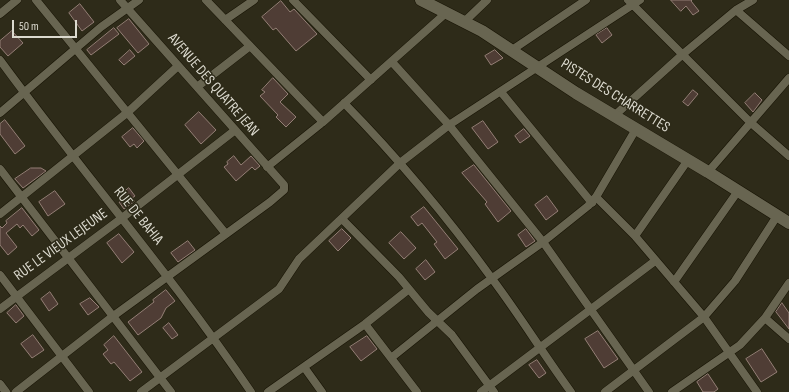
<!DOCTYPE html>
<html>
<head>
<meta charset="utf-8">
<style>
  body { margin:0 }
  #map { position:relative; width:789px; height:392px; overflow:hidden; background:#2e2b19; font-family:"Sofia Sans Condensed",sans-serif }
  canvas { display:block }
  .scale { position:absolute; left:12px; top:20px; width:65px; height:18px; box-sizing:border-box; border:2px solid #dcdacf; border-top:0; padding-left:5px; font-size:12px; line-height:14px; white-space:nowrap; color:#dcdacf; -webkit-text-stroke:3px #2e2b19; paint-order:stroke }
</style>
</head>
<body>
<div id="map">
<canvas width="789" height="392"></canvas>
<div class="scale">50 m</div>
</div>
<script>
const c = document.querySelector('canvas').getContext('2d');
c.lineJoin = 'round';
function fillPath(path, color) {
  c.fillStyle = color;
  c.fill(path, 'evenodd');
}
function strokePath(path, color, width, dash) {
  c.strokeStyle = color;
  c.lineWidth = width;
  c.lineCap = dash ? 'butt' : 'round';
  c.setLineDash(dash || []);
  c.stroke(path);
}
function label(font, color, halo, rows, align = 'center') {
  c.font = font + ' "Sofia Sans Condensed",sans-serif';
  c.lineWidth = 3;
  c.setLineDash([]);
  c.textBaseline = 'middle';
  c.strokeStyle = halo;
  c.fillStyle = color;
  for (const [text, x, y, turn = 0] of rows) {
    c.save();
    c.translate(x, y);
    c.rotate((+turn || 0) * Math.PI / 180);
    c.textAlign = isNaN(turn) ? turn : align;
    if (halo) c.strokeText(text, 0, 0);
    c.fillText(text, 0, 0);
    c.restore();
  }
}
const building = new Path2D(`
  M671 0H692L691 1 699 11 693 15 686 6 681 11Z
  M281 1 290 12 294 9 317 34 296 51 276 28 273 30 262 17Z
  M80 4 94 22 82 31 69 13Z
  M129 19 149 44 138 53 117 28Z
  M114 28 119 34 91 55 87 50Z
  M607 28 612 35 602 43 596 35Z
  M12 31 23 43 8 56 0 47V41Z
  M130 50 135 56 124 65 119 60Z
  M495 50 503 58 491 65 485 56Z
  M273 78 288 94 280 102 296 117 286 127 276 117 278 115 260 96 265 92 262 90Z
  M693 90 698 94 688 106 683 102Z
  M755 93 762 100 753 112 745 103Z
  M199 112 216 130 201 144 185 125Z
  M5 120 25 146 15 154 0 134V124Z
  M483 121 498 142 488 149 472 128Z
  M133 128 144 141 137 148 134 144 130 147 122 137Z
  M524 129 530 136 520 143 515 136Z
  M234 156 241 165 251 156 260 166 255 170 252 167 236 181 224 167 228 164 227 162Z
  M474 165 511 211 498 222 485 204 487 202 462 173Z
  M31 168H41L46 171 23 188 15 179Z
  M129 188 135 196 132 198 135 201 124 209 119 202 123 199 121 196 124 194V192Z
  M55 191 65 204 48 216 39 202Z
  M547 196 558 211 546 220 535 205Z
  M424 207 458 249 445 259 434 244 437 242 422 223 418 226 411 217Z
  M22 208 39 230 32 236 23 225 20 228 17 224 6 233 17 247 8 255 0 245V226L2 228 7 223 6 221Z
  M342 229 351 238 338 251 329 241Z
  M526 229 535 241 526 247 518 235Z
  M401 232 416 248 404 259 389 243Z
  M119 234 134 252 122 263 107 243Z
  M188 241 195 250 178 262 171 253Z
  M426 260 435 272 425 280 416 269Z
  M166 290 175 301 166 308 161 318 138 335 128 322 154 302 153 300Z
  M50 292 58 304 49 311 41 299Z
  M90 298 99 307 88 315 80 304Z
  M782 303 789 313V329L776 312Z
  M16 305 24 316 16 323 7 313Z
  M169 323 178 335 172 339 163 328Z
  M598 331 618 359 604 368 585 339Z
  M33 335 44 350 32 358 21 344Z
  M114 336 142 372 130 381 114 362 111 364 103 354 108 350 104 345Z
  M367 336 377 349 361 361 350 347Z
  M762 349 777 372 761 382 746 359Z
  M537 360 546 373 539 378 529 365Z
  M708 374 718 389 714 392H703L697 382Z`);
const street = new Path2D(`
  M36 0 226 234
  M206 0 323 122
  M293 0 371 80
  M628 0 750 122 789 156
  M736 10 789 56
  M0 14 17 0
  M225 20 254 0
  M464 22 487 0
  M512 50 586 0
  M0 60C82 172 173 277 251 392
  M392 62 449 125 543 242 649 392
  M197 87 250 46
  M501 92 592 203
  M344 103C398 158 448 218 493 280 520 316 544 355 571 392
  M0 113 101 27 139 0
  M614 116 683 54 736 10 753 0
  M267 167 323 122 446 13
  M0 169 171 392
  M708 172 789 78
  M596 197 635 236 704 317 757 392
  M0 214 128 112 178 66
  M342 219 399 277 428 312 452 335 494 392
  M635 236 688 160
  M0 275 89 392
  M674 282 738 191
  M0 309 122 218 234 131
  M765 318 789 339
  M365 324 417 392
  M391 358 477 289 543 242 588 206 596 197 636 129
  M304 367 322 392
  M0 384 6 392
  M16 392 112 317 270 202 284 190V185L120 0
  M141 392 279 289 299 259 400 163 449 125 640 0
  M268 392 365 324 409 289
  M481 392 655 261
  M605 392 704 317 735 281 777 216
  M672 392 740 345 765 318 789 283`);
const secondary = new Path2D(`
  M421 0 482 31 576 93 708 172 789 223`);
const streetNames = [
  ["AVENUE DES QUATRE JEAN",213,85,49],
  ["PISTES DES CHARRETTES",615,96,32],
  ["RUE DE BAHIA",138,216,51],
  ["RUE LE VIEUX LEJEUNE",61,245,-36]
];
fillPath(building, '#4f3d35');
strokePath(building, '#947f76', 1);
strokePath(street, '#171304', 9);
strokePath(secondary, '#171304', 13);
strokePath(street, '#686551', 8);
strokePath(secondary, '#686551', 12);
label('15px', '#dcdacf', '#2e2b19', streetNames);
</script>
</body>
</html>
